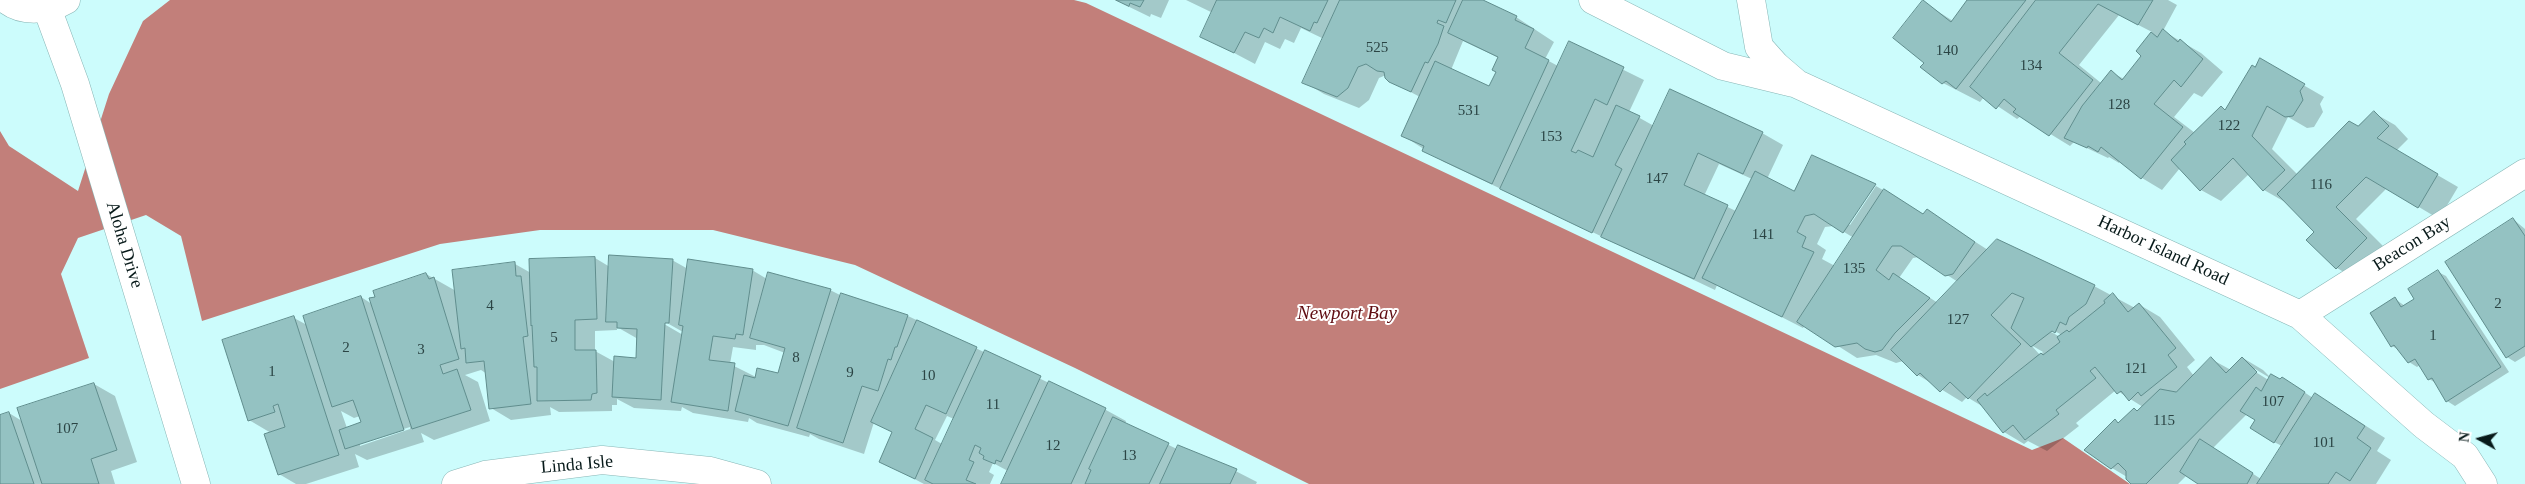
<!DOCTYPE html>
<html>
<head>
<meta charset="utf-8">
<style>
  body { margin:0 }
  #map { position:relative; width:2525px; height:484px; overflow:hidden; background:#ccfcfc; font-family:"Times New Roman",serif }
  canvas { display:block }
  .north { position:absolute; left:2455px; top:414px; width:50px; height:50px; -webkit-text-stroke:4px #fff; paint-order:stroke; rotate:277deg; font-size:14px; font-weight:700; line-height:20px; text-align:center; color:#081a1a }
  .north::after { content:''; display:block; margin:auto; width:18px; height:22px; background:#081a1a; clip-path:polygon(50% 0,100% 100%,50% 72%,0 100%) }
</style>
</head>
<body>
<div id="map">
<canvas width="2525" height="484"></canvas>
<div class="north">N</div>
</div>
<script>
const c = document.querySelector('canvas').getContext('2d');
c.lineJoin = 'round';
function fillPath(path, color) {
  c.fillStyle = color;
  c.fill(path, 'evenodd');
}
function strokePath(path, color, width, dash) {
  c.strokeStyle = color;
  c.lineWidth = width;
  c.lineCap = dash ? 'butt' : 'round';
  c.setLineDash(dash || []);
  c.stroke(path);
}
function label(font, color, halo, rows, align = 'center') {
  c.font = font + ' "Times New Roman",serif';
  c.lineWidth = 4;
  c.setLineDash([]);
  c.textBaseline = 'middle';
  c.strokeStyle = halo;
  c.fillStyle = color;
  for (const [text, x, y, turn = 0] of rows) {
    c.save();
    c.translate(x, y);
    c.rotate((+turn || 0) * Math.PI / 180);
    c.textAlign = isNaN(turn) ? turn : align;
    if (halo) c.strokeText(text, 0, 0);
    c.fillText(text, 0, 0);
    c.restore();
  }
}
const water = new Path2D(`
  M170 0H1074L1086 3 2032 450 2063 438 2130 484H1309L1075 368 855 265 713 230H540L440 244 202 321 181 236 146 215 78 238 61 274 89 358 0 389V131L9 146 78 191 109 94 143 21Z`);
const shadow = new Path2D(`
  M1115 0H1169L1161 18 1151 14 1150 17Z
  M1186 0H1480L1516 17 1554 42 1545 59 1558 66 1569 43 1644 80 1629 112 1654 126 1762 133 1783 145 1767 179 1850 225 1876 186 1925 215 1927 211 1988 250 2094 286 2135 308 2140 305 2160 317 2195 360 2187 367 2194 376 2211 359 2231 370 2243 358 2263 370 2271 378 2298 388 2313 398 2336 407 2385 438 2377 451 2391 460 2376 484H2201L2187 475 2178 484H2133L2127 477 2112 468 2115 421 2119 423 2134 409 2138 412 2143 407 2116 390 2076 423 2079 426 2047 451 2028 441 2024 444 2004 432 1985 408 1967 397 1962 402 1918 375 1903 361 1896 363 1876 355 1857 358 1805 325 1803 328 1723 287V289L1717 285 1715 290 1444 162 1402 135 1420 97 1390 81 1386 75 1379 78 1369 100 1359 108 1324 94 1304 82 1324 39 1301 28 1294 43 1285 39 1280 49 1265 42 1255 64 1202 36 1213 13ZM1463 41 1499 58 1498 72 1490 88 1451 70ZM1719 164 1752 179 1736 211 1704 196ZM1834 226 1854 238 1835 266 1822 259 1826 250 1817 244 1825 227ZM1919 257 1958 282 1938 303 1899 278 1913 258ZM2047 327 2062 335 2060 337 2046 329ZM2031 345 2043 352 2040 355ZM2255 369 2270 378V381L2254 371ZM2247 414 2256 420 2274 442 2282 446 2261 479 2213 448Z
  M1969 0H2168L2177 5 2163 31 2201 53 2223 72 2202 97 2194 93 2174 117 2195 133 2221 107 2226 111 2260 60 2324 97 2320 104 2323 112 2314 127 2307 128 2288 117 2272 149 2297 174 2374 113 2395 125 2408 139 2396 151 2458 187 2439 219 2387 188 2356 219 2387 250 2357 280 2337 268 2308 240 2316 232 2285 202 2264 190 2249 174 2221 201 2201 190 2180 168 2162 190 2142 178 2120 161 2119 163 2109 157 2108 158 2074 142 2070 146 2021 116 2017 119 1984 97 1980 102 1943 83 1926 63 1923 2 1953 21ZM2119 15 2152 32 2137 51 2143 56 2124 79 2111 72 2101 83 2079 65Z
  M2513 219 2525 229V356L2515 362 2507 357Z
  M595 258 610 267 672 260 688 269 752 270 767 279 830 290 842 296V295L908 316 1106 410 1126 421 1125 424 1177 449 1216 461 1257 482 1256 484H1002L1008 471 993 463 989 472 994 475 990 484H924L880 461 893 433 874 422 864 454 819 439 810 434 809 437 757 423 749 418 748 422 693 413 682 407 681 411 634 408 617 399V405H612V411L559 412 550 407 551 415 511 420 491 408 487 374 481 370 465 375 478 382 490 421 434 440 421 433 424 442 367 460 355 454 359 467 306 484H296L279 474 271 433 249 420 294 318 307 325 361 297 372 304 426 274 456 291 515 264 531 273 530 260ZM660 319 683 332V335L659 321ZM617 327 638 339 637 359 615 362 595 351V331L617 330ZM756 345H764L785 353 778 375 756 377 730 364 733 347 756 350ZM341 411 354 418 360 416 362 423 347 428ZM947 416 954 419 942 444 935 440ZM410 427V429L360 446V443Z
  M2438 272 2446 276 2509 372 2455 406 2447 401 2436 383 2429 379 2420 365 2417 367 2409 362 2401 351 2392 346 2395 299 2405 306 2415 299Z
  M94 384 115 396 137 462 111 471 115 484H0V416L9 413 22 421Z`);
const building = new Path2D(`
  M1116 0H1144L1140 7 1130 3 1129 6Z
  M1217 0H1328L1317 23 1314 22 1310 31 1280 17 1273 33 1264 28 1259 38 1245 32 1234 53 1200 37Z
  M1340 0H1456L1446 23 1438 20 1437 23 1444 26 1438 44 1428 63 1425 62 1411 92 1389 82 1385 78 1384 72 1377 71 1366 64 1358 67 1348 88 1337 97 1302 83Z
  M1463 0H1483L1517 16 1515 20 1534 29 1525 48 1549 60 1492 184 1422 151 1424 146 1401 136 1435 61 1489 86 1496 72 1492 70 1498 57 1448 33Z
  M1923 0 1951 22 1967 0H2026L1956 89 1946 81 1942 84 1920 67 1924 63 1893 38Z
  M2036 0H2153L2138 25 2098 4 2059 53 2093 80 2049 136 2013 112 2016 109 2004 99 1996 109 1970 87Z
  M2163 29 2178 42 2180 39 2203 59 2181 87 2174 80 2154 104 2183 127 2141 179 2101 147 2098 152 2088 146 2087 148 2064 138 2082 106 2111 70 2122 80 2141 56 2136 51 2151 32 2157 37Z
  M1569 41 1624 67 1607 105 1595 99 1571 151 1576 153 1578 150 1593 157 1616 105 1640 116 1615 165 1622 169 1592 233 1500 189Z
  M2260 58 2305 84 2300 91 2303 100 2293 116 2285 117 2267 106 2252 136 2285 170 2263 191 2233 158 2200 191 2171 160 2186 144 2184 142 2221 106 2225 110 2252 65 2255 67Z
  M1670 89 1763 132 1743 174 1698 153 1684 185 1728 205 1694 279 1601 237Z
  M2374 111 2389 126 2377 138 2438 174 2418 208 2366 177 2336 207 2367 238 2336 269 2306 240 2314 232 2277 194 2349 121 2358 126Z
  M1812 155 1876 184 1843 233 1814 214 1805 216 1797 232 1806 237 1802 247 1814 252 1782 317 1702 278 1755 171 1794 191Z
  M1884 189 1923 214 1927 209 1975 242 1953 274 1945 276 1901 246H1892L1876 270 1889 280 1893 273 1930 298 1895 333 1882 350 1875 352 1865 349 1857 343 1835 347 1797 322Z
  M2513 218 2525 236V346L2506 358 2445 262Z
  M1997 239 2095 285 2086 304 2069 317 2066 325 2060 322 2055 333 2052 331 2031 347 2011 328 2024 298 2012 293 1991 315 2021 344 1968 399 1950 382 1940 392 1920 373 1917 376 1891 350Z
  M609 255 673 259 669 323H665L661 400 612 397 614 356 636 358 637 329 617 328V322H606Z
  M595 257 597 319 575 320V350H596L597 393 592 394 591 400 537 401V367H534L532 325 531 326 529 259Z
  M688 259 753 269 743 335 736 334 735 339 713 336 709 360 735 363 728 411 671 402 683 326 679 325Z
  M515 262 516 276H521L528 336 523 337 531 404 489 409 484 361 466 363 465 348 461 349 452 270Z
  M2438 270 2501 367 2446 402 2432 378 2428 380 2415 359 2408 363 2394 345 2391 347 2370 313 2395 297 2401 307 2414 299 2408 289Z
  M768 272 831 289 788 426 735 411 744 375 755 378 757 368 778 373 785 348 750 338Z
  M426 273 429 279 434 277 459 359 440 365 443 374 457 369 471 410 412 429 369 298 375 297 373 291Z
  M841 293 908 315 897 347H895L891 360 888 359 878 391 862 386 843 443 797 428Z
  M2113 293 2128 312 2139 303 2176 348 2168 355 2177 367 2141 396 2138 392 2129 401 2121 391 2117 394 2095 367 2090 371 2096 378 2056 410 2059 414 2025 440 2013 425 2003 433 1977 400 1985 393 1987 396 2041 353 2043 355 2060 342 2057 337 2067 330 2069 332 2105 303 2104 301Z
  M361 296 404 430 345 449 339 430 361 422 353 400 332 407 303 316Z
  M294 316 339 455 278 475 264 434 285 427 278 404 273 406 275 412 248 421 222 340Z
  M917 320 977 347 946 414 926 405 915 429 933 438 915 479 879 462 892 432 871 422Z
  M985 350 1041 376 1001 462 996 460 995 464 983 459 984 456 979 453 981 448 975 445 969 460 974 462 966 480 976 484H933L925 480Z
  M2211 357 2226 373 2242 357 2257 372 2146 484H2131L2126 479V471L2118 463 2111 469 2084 450 2115 419 2118 423 2134 408 2137 411 2160 389 2176 392Z
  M2271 374 2280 379 2282 377 2305 392 2274 443 2250 428 2255 420 2240 411 2256 387 2261 391Z
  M1049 381 1106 408 1071 484H1001Z
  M94 383 117 450 91 459 99 484H42L17 408Z
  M2315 393 2365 426 2357 438 2371 448 2350 481 2336 472 2328 484H2257Z
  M9 412 34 484H0V415Z
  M1113 417 1169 443 1149 484H1085L1091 470 1089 469Z
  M2200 439 2253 473 2247 484H2198L2180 472Z
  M1178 445 1237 469 1230 484H1160Z`);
const street = new Path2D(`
  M7 0C23 13 49 10 66 0
  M1593 0 1723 66 1793 83
  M1751 0 1759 47 1776 66 1797 84 2300 315 2424 425 2465 456 2483 484
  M47 8 75 84 196 484
  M2300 315 2525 173
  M456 484 485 475 602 460 710 471 757 484`);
const numberNames = [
  ["525",1377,48],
  ["140",1947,51],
  ["134",2031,66],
  ["128",2119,105],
  ["531",1469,111],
  ["122",2229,126],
  ["153",1551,137],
  ["147",1657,179],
  ["116",2321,185],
  ["141",1763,235],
  ["135",1854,269],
  ["2",2498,304],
  ["4",490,306],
  ["127",1958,320],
  ["1",2433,336],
  ["5",554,338],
  ["2",346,348],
  ["3",421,350],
  ["8",796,358],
  ["121",2136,369],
  ["1",272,372],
  ["9",850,373],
  ["10",928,376],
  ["107",2273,402],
  ["11",993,405],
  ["115",2164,421],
  ["107",67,429],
  ["101",2324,443],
  ["12",1053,446],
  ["13",1129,456]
];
const streetNames = [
  ["Beacon Bay",2412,244,-32],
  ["Aloha Drive",124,245,73],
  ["Harbor Island Road",2163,251,25],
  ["Linda Isle",577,465,-5]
];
const waterNames = [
  ["Newport Bay",1347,314]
];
fillPath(water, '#c27f7a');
fillPath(shadow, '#0003');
fillPath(building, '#94c2c2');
strokePath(building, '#608d8d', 1);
strokePath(street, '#88b6b6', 29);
strokePath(street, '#fff', 28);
label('15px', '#2b4444', null, numberNames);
label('18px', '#081a1a', '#fff', streetNames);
label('italic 19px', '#600d12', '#fff', waterNames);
</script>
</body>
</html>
